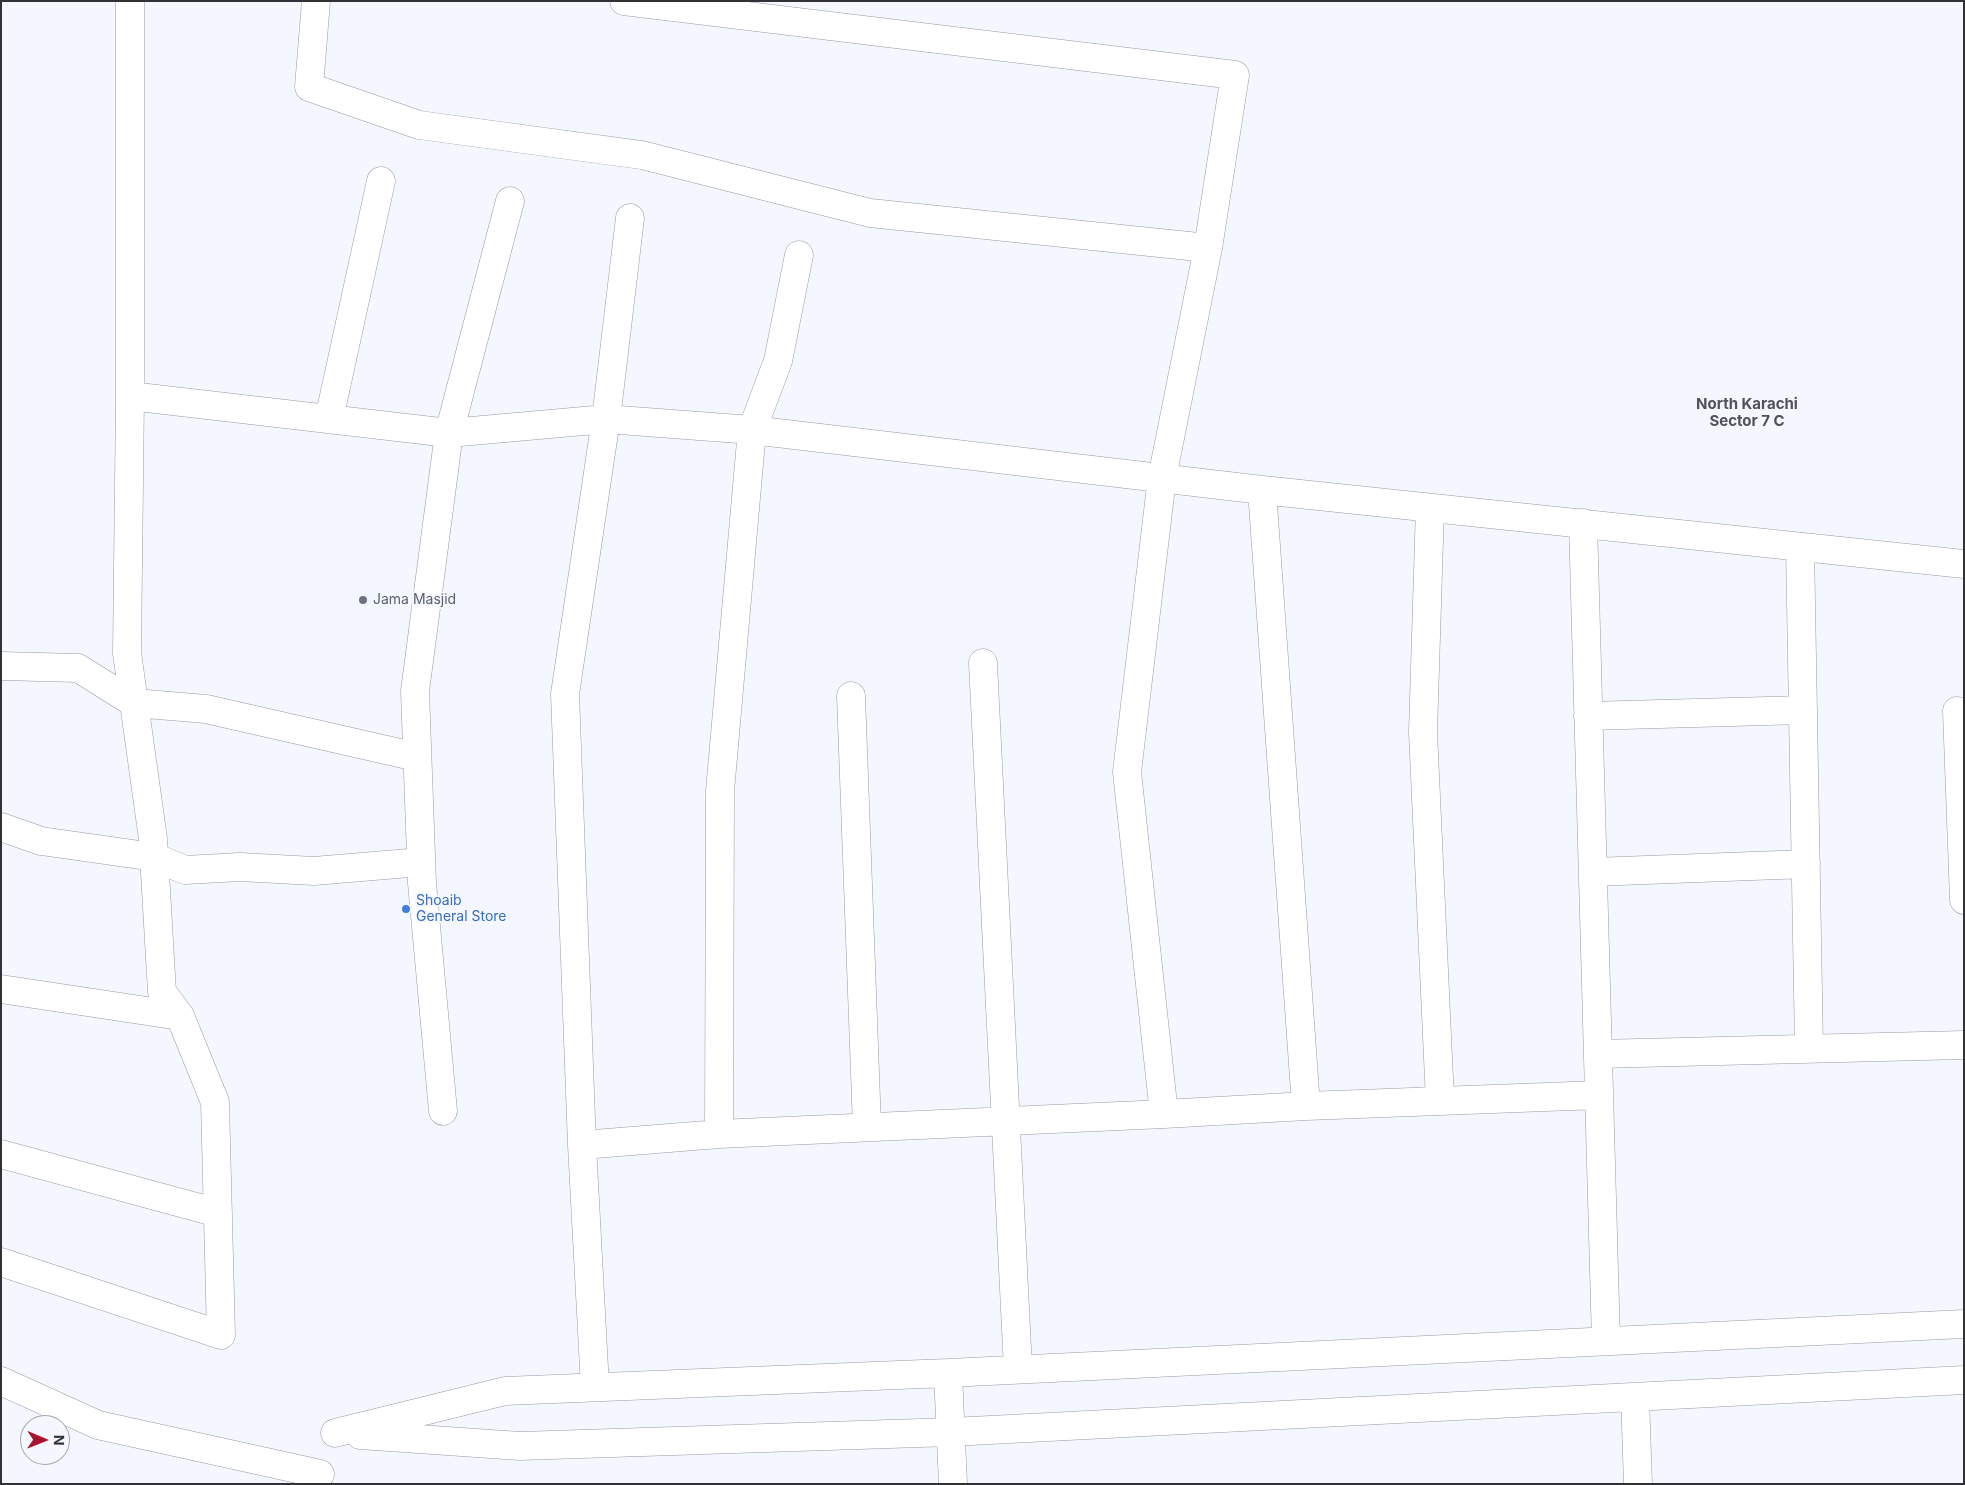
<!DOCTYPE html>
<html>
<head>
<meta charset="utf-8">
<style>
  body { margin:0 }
  #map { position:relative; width:1965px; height:1485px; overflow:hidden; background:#f4f7ff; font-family:Inter,sans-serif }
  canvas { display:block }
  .frame { position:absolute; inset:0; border:2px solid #313235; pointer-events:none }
  .north { position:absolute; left:20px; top:1415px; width:50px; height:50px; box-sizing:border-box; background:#f4f7ff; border:1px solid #a6a8ae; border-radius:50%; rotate:91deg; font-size:14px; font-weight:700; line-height:20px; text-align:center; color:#313235 }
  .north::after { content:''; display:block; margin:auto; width:18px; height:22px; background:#aa1330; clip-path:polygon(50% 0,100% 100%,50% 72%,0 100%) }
</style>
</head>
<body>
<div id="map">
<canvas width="1965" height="1485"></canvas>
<div class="frame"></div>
<div class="north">N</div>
</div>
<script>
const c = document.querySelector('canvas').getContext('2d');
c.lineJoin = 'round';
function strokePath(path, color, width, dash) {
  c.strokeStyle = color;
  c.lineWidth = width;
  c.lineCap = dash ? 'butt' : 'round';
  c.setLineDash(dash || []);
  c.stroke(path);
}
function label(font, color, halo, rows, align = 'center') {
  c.font = font + ' Inter,sans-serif';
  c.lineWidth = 4;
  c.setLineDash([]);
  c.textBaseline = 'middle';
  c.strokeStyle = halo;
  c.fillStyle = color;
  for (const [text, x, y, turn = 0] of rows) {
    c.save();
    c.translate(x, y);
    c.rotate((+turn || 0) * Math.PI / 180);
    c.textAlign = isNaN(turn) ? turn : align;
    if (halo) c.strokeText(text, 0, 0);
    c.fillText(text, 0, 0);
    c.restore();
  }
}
const street = new Path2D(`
  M316 1 309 87 419 125 642 155 870 213 1208 248
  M624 1 1235 75 1208 248 1162 478 1127 772 1164 1114
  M130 396 449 433 606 419 752 430 1262 490 1964 564
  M329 419 381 181
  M1262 490 1306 1106
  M1430 508 1423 732 1440 1101
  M1583 523 1606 1341
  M1800 547 1809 1048
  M983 663 1018 1369
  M1 666 78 668 134 703 206 709 417 757
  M851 696 867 1127
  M1957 711 1964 900
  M1588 716 1803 710
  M1 827 41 841 154 857 185 870 240 867 314 871 421 862
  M1593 872 1806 864
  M1 989 180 1016
  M1598 1054 1964 1045
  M443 1111 422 883 415 691 449 433 510 201
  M719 1134 720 791 752 430 778 361 799 255
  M582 1145 719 1134 1164 1114 1306 1106 1599 1095
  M1 1154 218 1213
  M1 1262 221 1335 215 1102 180 1016 162 992 153 839 127 653 130 396V1
  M948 1373 953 1484
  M1 1381 98 1425 320 1474
  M595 1387 582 1145 565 694 606 419 630 218
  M1635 1397 1638 1484
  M335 1433 505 1391 948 1373 1964 1324
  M360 1435 520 1446 951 1432 1964 1380`);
const markers = [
  [363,600,5,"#6b7280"],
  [406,909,5,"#3f7fe0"]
];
const worshipNames = [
  ["Jama Masjid",373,600]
];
const shopNames = [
  ["Shoaib",416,901],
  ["General Store",416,917]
];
const neighbourhoodNames = [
  ["North Karachi",1747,404],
  ["Sector 7 C",1747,421]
];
strokePath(street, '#979aa1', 29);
strokePath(street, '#fff', 28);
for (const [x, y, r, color] of markers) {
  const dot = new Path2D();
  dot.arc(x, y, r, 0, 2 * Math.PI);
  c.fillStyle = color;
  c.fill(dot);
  strokePath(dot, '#f4f7ff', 2);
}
label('14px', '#5b616d', '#f4f7ff', worshipNames, 'left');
label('14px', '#366cbe', '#f4f7ff', shopNames, 'left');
label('bold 15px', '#4f5258', '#f4f7ff', neighbourhoodNames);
</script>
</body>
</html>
